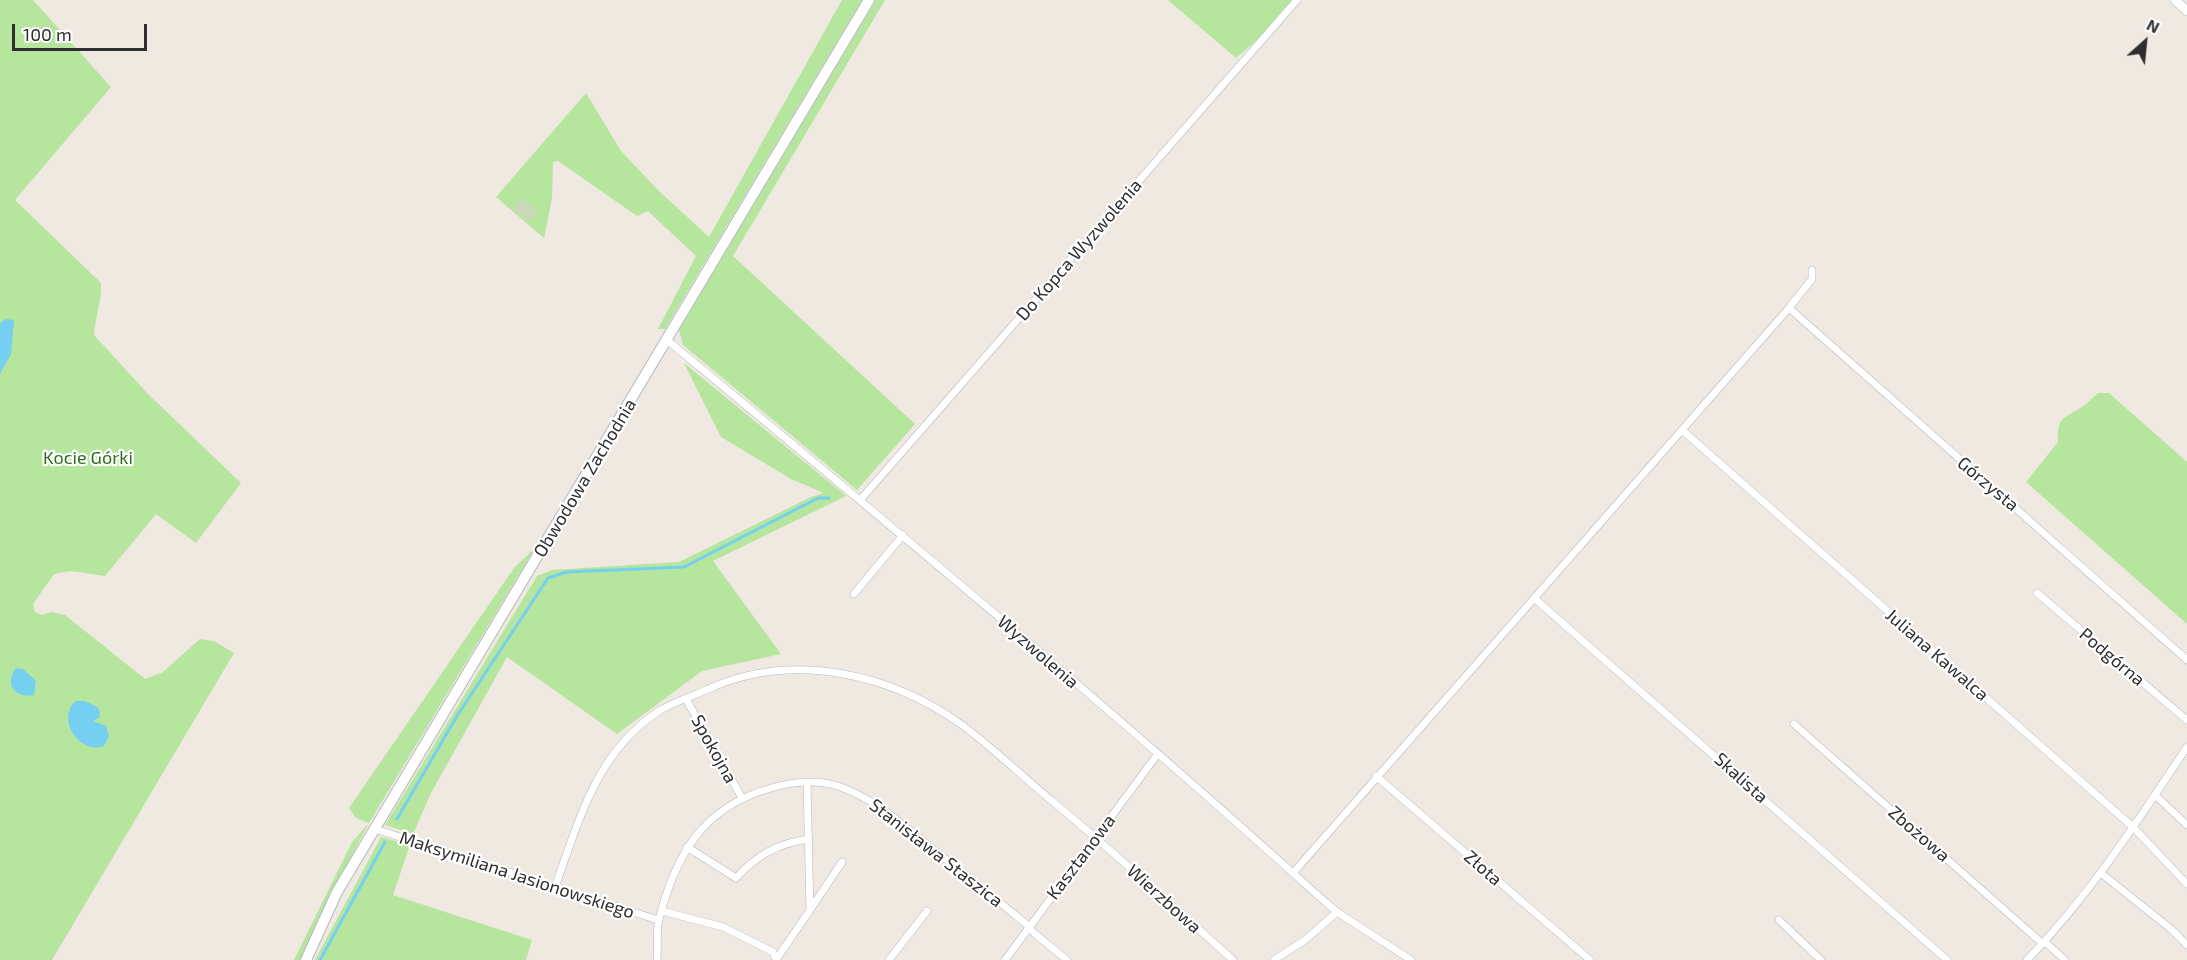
<!DOCTYPE html>
<html>
<head>
<meta charset="utf-8">
<style>
  body { margin:0 }
  #map { position:relative; width:2187px; height:960px; overflow:hidden; background:#efe9e1; font-family:"Exo 2",sans-serif }
  canvas { display:block }
  .north { position:absolute; left:2115px; top:12px; width:60px; height:60px; -webkit-text-stroke:4px #fff; paint-order:stroke; rotate:27deg; font-size:16px; font-weight:700; line-height:24px; text-align:center; color:#2e2e2e }
  .north::after { content:''; display:block; margin:auto; width:21px; height:27px; background:#2e2e2e; clip-path:polygon(50% 0,100% 100%,50% 72%,0 100%) }
  .scale { position:absolute; left:12px; top:24px; width:135px; height:27px; box-sizing:border-box; border:3px solid #2e2e2e; border-top:0; padding-left:8px; font-size:18px; line-height:21px; white-space:nowrap; color:#2e2e2e; -webkit-text-stroke:4px #fff; paint-order:stroke }
</style>
</head>
<body>
<div id="map">
<canvas width="2187" height="960"></canvas>
<div class="north">N</div>
<div class="scale">100 m</div>
</div>
<script>
const c = document.querySelector('canvas').getContext('2d');
c.lineJoin = 'round';
function fillPath(path, color) {
  c.fillStyle = color;
  c.fill(path, 'evenodd');
}
function strokePath(path, color, width, dash) {
  c.strokeStyle = color;
  c.lineWidth = width;
  c.lineCap = dash ? 'butt' : 'round';
  c.setLineDash(dash || []);
  c.stroke(path);
}
function label(font, color, halo, rows, align = 'center') {
  c.font = font + ' "Exo 2",sans-serif';
  c.lineWidth = 4.5;
  c.setLineDash([]);
  c.textBaseline = 'middle';
  c.strokeStyle = halo;
  c.fillStyle = color;
  for (const [text, x, y, turn = 0] of rows) {
    c.save();
    c.translate(x, y);
    c.rotate((+turn || 0) * Math.PI / 180);
    c.textAlign = isNaN(turn) ? turn : align;
    if (halo) c.strokeText(text, 0, 0);
    c.fillText(text, 0, 0);
    c.restore();
  }
}
const green = new Path2D(`
  M0 0H33L111 87 15 200 101 283C102 301 95 317 94 335L148 394 241 483 196 543 156 514 105 576 71 571 54 574 33 604 35 612 42 615 51 612 65 615 145 679 163 672 200 639 214 641 234 653 52 960H0Z
  M842 0H862L665 329H658L696 256 648 211 637 216 558 161 553 162 552 198 544 238 496 197 586 93 621 151 660 192 709 237Z
  M876 0H885L733 256 915 424 857 490 683 345 679 330Z
  M1168 0H1292L1256 41 1236 58Z
  M684 363 846 496 713 561 781 654 702 671 617 734 507 657 431 793 413 834 385 825 537 576 552 570 679 562 811 497 824 493 791 479 721 437Z
  M2098 393H2109L2187 462V624L2026 482 2058 442C2057 418 2062 419 2079 409 2086 405 2092 398 2098 393Z
  M535 548 369 823 318 919 301 960H294L352 842 369 823 356 818 349 808 514 568Z
  M381 837 410 845 393 895 532 940 526 960H315Z`);
const cemetery = new Path2D(`
  M521 197 537 210 528 222 512 209Z`);
const water = new Path2D(`
  M6 319 14 320 11 354 0 374V323Z
  M16 668 23 669 36 681 34 695C15 699 4 684 16 668Z
  M75 701H85L99 708 100 717 93 721 106 726 109 736 104 746C80 755 56 720 75 701Z`);
const stream = new Path2D(`
  M397 819 457 716 548 578 567 572 684 567 818 498H829
  M320 960 385 842`);
const minor = new Path2D(`
  M1789 308 2187 660
  M667 340C885 521 1104 702 1314 892L1337 912 1411 960
  M1682 430 2134 828 2187 884
  M861 499 1297 0
  M2037 593 2187 720
  M854 594 903 535
  M1534 598 1947 960
  M686 699 742 798
  M1794 724 2043 944
  M1376 776 1590 960
  M2155 795 2187 825
  M375 829 658 920
  M687 847 736 878C757 855 778 843 809 839
  M1293 873 1789 308 1812 279V270
  M2102 874 2171 929 2187 945
  M555 887C579 821 596 752 659 711 675 701 696 695 713 687 796 652 891 674 962 725 993 748 1022 776 1052 801 1114 852 1173 906 1233 960
  M810 910 842 862
  M662 911 723 927 773 952 776 960
  M1779 920 1821 960
  M2045 942 2065 960
  M657 960C658 947 656 931 659 919 676 854 703 807 771 788 791 782 817 779 838 786 873 798 901 823 929 846 961 871 993 897 1025 923L1035 934 1067 960
  M776 960 810 910 807 782
  M889 960 927 911
  M1005 960 1157 755
  M1274 960 1305 940 1337 912
  M2027 960C2090 895 2137 822 2187 747`);
const tertiary = new Path2D(`
  M2175 0 2187 11`);
const secondary = new Path2D(`
  M306 960 337 892 869 0`);
const streetNames = [
  ["Do Kopca Wyzwolenia",1079,250,-49],
  ["Obwodowa Zachodnia",585,478,-59],
  ["Górzysta",1988,484,40],
  ["Wyzwolenia",1038,652,41],
  ["Juliana Kawalca",1937,655,41],
  ["Podgórna",2112,657,40],
  ["Spokojna",714,749,61],
  ["Skalista",1741,778,42],
  ["Zbożowa",1919,834,41],
  ["Stanisława Staszica",936,853,38],
  ["Kasztanowa",1081,857,-53],
  ["Złota",1483,868,41],
  ["Maksymiliana Jasionowskiego",517,875,18],
  ["Wierzbowa",1164,899,42]
];
const parkNames = [
  ["Kocie Górki",88,458]
];
fillPath(green, '#b6e59e');
fillPath(cemetery, '#c8d9b8');
fillPath(water, '#75cff0');
strokePath(stream, '#75cff0', 3);
strokePath(minor, '#b4b7c1', 8);
strokePath(tertiary, '#b4b7c1', 10);
strokePath(secondary, '#b4b7c1', 12);
strokePath(minor, '#fff', 7);
strokePath(tertiary, '#fff', 9);
strokePath(secondary, '#fff', 10);
label('18px', '#2e2e2e', '#fff', streetNames);
label('18px', '#2c6e1b', '#fff', parkNames);
</script>
</body>
</html>
